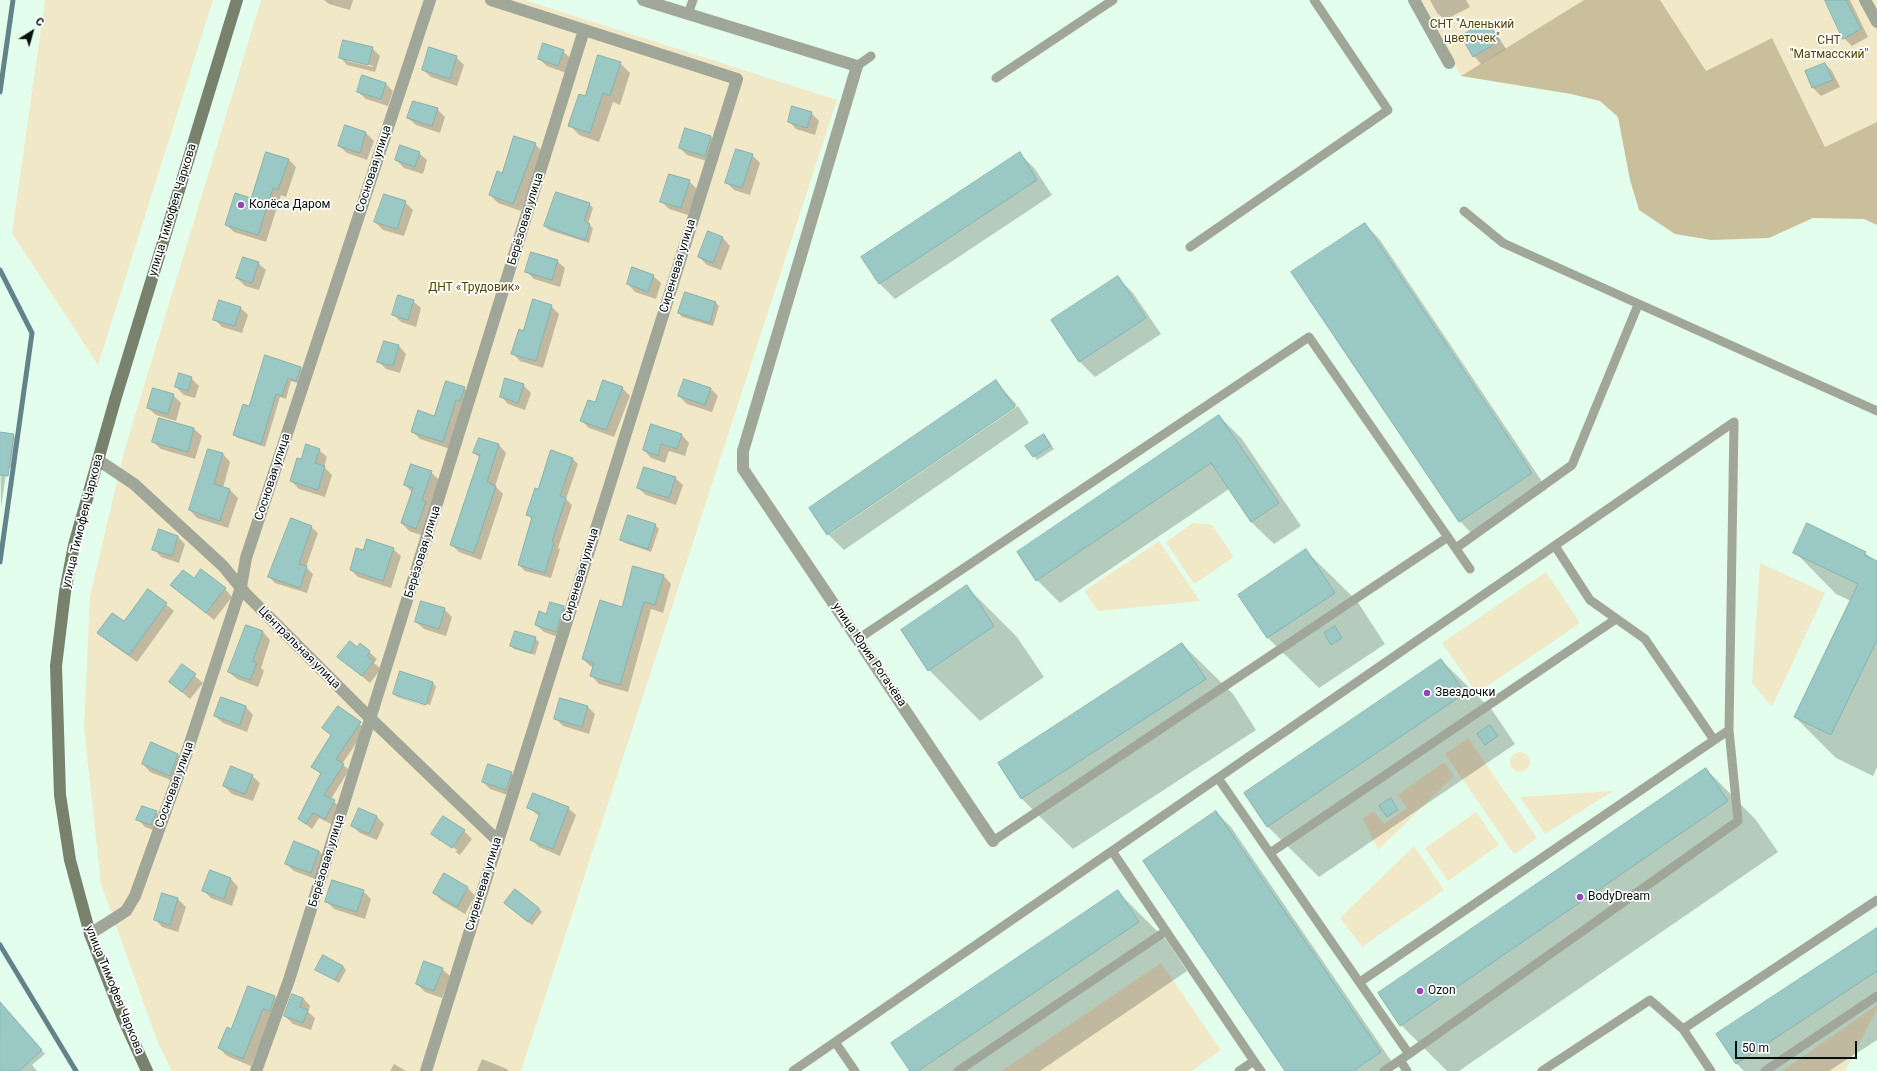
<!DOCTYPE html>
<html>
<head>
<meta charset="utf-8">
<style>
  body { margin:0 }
  #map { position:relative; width:1877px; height:1071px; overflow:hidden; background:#e3feec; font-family:Roboto,sans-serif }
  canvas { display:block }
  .north { position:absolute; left:12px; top:12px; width:40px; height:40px; -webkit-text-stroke:3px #fff; paint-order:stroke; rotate:37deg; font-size:11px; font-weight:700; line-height:16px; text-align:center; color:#050f09 }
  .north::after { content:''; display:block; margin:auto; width:14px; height:18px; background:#050f09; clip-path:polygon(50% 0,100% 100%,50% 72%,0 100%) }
  .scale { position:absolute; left:1735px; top:1041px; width:122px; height:18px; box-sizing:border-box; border:2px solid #050f09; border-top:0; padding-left:5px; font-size:12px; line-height:14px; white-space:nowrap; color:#050f09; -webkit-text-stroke:3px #fff; paint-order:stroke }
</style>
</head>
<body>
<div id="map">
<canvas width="1877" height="1071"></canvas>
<div class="north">С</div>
<div class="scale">50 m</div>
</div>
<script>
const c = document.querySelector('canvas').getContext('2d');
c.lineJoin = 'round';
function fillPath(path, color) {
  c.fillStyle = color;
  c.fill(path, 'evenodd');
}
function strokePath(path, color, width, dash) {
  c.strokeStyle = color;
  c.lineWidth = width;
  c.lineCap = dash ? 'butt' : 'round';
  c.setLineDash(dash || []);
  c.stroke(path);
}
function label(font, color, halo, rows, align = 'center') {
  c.font = font + ' Roboto,sans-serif';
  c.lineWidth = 3.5;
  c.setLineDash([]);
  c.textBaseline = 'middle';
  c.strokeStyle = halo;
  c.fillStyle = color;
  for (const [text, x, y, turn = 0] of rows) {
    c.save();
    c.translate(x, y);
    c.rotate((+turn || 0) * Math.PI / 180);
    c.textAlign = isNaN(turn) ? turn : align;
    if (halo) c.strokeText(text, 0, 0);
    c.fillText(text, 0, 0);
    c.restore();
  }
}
const green = new Path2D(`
  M45 0H213L98 365 12 233Z
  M261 0H525L837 100 521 1071H172L158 1043 101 884 84 728 90 596 124 452Z
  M1418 0H1584L1461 76Z
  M1660 0H1877V122L1825 147 1772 38 1706 71Z
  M1193 523 1212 525 1234 557 1194 584 1166 542Z
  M1159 541 1200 601 1098 611 1084 591Z
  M1760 563 1825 593 1772 707 1752 683Z
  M1546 572 1580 623 1477 693 1442 643Z
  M1468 738 1537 838 1514 854 1445 754Z
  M1510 762a10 10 0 1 1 20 0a10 10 0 1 1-20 0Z
  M1444 762 1454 776 1378 850 1363 819 1374 811 1384 824 1407 808 1398 795Z
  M1613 791 1545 834 1520 797Z
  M1476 812 1499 845 1448 881 1425 848Z
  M1414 846 1444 890 1362 947 1340 918Z
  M1161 963 1221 1050 1192 1071H1001Z
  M1877 1005V1009L1845 1071H1782Z`);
const forest = new Path2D(`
  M1584 0H1660L1706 71 1772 38 1825 147 1877 122V225L1864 219 1813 218 1769 238 1711 240 1675 234 1639 210 1630 180 1618 117 1600 101 1571 94 1461 76Z`);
const shadow = new Path2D(`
  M324 0H353L350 10 329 4Z
  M1430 0H1466L1470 7 1445 20 1437 13Z
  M1826 0H1850L1868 37 1852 46 1844 38Z
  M1486 22 1494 30 1506 49 1481 64 1474 56Z
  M372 48 380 56 375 72 347 65 340 57ZM347 59 373 66V67L347 61Z
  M563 51 571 59 566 73 547 66 539 59Z
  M456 57 464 65 457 86 431 77 423 70Z
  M620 63 630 73 620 105 613 102 599 142 579 135 570 125 586 97Z
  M1825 64 1832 71 1840 87 1821 96 1813 88 1806 72Z
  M385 83 393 91 388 106 366 99 358 92Z
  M437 109 445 117 440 133 416 125 408 118Z
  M811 113 819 121 815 135 796 129 789 121Z
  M346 126 366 133 374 141 367 160 347 153 339 146Z
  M685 129 711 137 718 144 713 163 687 155 680 148Z
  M535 144 543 152 521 211 498 203 490 195 502 174Z
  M419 153 427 160 423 174 404 168 396 160Z
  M1019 153 1035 169 1052 195 895 299 879 283Z
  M752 155 760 163 750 195 734 190 726 182Z
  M288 159 296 167 286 197 281 195 266 242 234 232 226 225Z
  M689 181 697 189 688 215 669 209 661 201Z
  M405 202 413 210 404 236 383 230 375 222Z
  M589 204 593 208 588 224 593 228 589 243 549 230 545 226Z
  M1365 224 1380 240 1547 489 1475 537 1460 521Z
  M709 233 723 238 730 246 721 270 707 265 699 257Z
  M557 261 565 268 560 287 534 279 527 272Z
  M258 263 266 270 259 290 245 286 237 278Z
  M653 276 661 283 656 299 635 292 628 284Z
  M1118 278 1133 293 1161 334 1095 377 1080 362 1053 321Z
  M685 293 716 303 719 306 713 326 682 317 679 313Z
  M413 301 421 308 416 327 401 322 394 315Z
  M551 306 559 314 543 368 520 361 512 353 523 332Z
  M240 307 248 315 242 333 222 327 214 319Z
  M385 342 399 346 406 354 400 373 386 369 378 361Z
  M301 368 304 371 300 384 291 381 286 399 280 397 265 447 238 438 235 435 250 408Z
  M191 378 199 386 195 398 184 395 176 387Z
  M996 382 1017 405 830 532V534L1018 406 1029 423 844 550 828 534 810 508Z
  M523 385 531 393 525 410 508 404 501 396Z
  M464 388 472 396 450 449 420 439 412 431 435 417Z
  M622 388 630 396 614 437 589 428 582 421 595 403Z
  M710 388 718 396 712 412 687 404 679 396Z
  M173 395 181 403 176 421 156 415 148 408Z
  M1219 416 1242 439 1301 526 1274 544 1251 522 1229 489 1060 603 1037 580Z
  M160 419 194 429 202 436 195 459 161 449 153 442Z
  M0 433 13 435 17 439 13 468 7 467 1 508Z
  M682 435 689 443 685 456 669 451 665 463 651 458 644 450Z
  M1044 435 1054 449 1037 460 1027 446Z
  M479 439 499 445 506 453 495 486 503 494 481 560 459 552 452 545 480 458 474 453Z
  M208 450 223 454 230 462 223 488 230 490 238 498 228 528 197 518 190 510Z
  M319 450 327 457 324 467 332 475 325 497 299 489 291 481 302 460Z
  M572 458 578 464 566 499 572 505 558 548 560 549 551 578 525 571 519 565 532 519 528 515 539 490Z
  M431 472 439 480 424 536 409 531 402 523 413 493 405 485Z
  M675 478 683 485 676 505 646 495 638 488Z
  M655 525 659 529 651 552 625 543 621 540Z
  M311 527 318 533 306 567 313 574 307 593 275 583 269 577 275 557 278 558Z
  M178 537 185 544 179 563 161 557 154 549Z
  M393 549 401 556 391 588 358 577 351 570Z
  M1306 551 1357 601 1385 644 1319 688 1268 638 1240 595Z
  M1795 552 1865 553 1877 562V767L1873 776 1836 758 1795 717 1851 601 1836 594Z
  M664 576 671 584 663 613 651 609 628 692 599 684 592 676 594 667 590 666 583 659 622 608Z
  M194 580 225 589 232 597 214 620 172 585Z
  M967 587 1017 637 1044 677 980 721 929 670Z
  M148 590 174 611 137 662 106 640 99 633 124 623Z
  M563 607 571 615 563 639 544 632 536 625 547 615Z
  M444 609 452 617 446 636 424 629 416 622Z
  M247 626 263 632 270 640 261 668 264 671 258 687 237 679 229 672Z
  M535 638 539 642 535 655 514 649 511 646Z
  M360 644 377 659 374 663 381 669 370 683 339 657 357 648Z
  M1182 644 1233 694 1256 730 1073 849 1022 799 999 764Z
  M1441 660 1492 710 1515 744 1319 877 1268 827 1245 793Z
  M183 666 203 683 190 699 170 682Z
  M401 672 433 683 436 687 430 705 397 694V696L429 708 397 697 394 694Z
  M246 707 253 715 247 732 223 723 215 716Z
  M338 707 366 729 342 764 349 770 331 799 340 807 331 824 319 818 312 829 299 819 321 774 312 767 332 736 323 728Z
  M588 707 595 714 589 734 563 726 555 718Z
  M178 755 185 762 178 783 150 772 143 764Z
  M1706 769 1756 820 1778 852 1459 1071H1447L1401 1025Z
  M511 773 519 781 513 797 490 789 483 782Z
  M252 776 260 783 253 801 232 794 224 786Z
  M529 808H568L576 815 560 856 539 847 531 839 540 817Z
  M156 812 164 820 159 832 145 827 138 819Z
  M1216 812 1231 827 1396 1068 1391 1071H1286Z
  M376 816 384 824 377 840 360 833 352 826Z
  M464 831 472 839 460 855 440 841 456 852 457 850 440 838V841L432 834Z
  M319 851 326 859 318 880 294 871 286 864Z
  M210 872 231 879 238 887 232 906 211 898 204 891Z
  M444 874 468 888 475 896 465 914 441 900 434 892Z
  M363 891 371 899 365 919 334 909 326 901Z
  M1118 892 1167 941 1187 971 1040 1071H911Z
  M162 894 178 899 186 907 178 932 162 927 155 919Z
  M509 907 539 908 542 912 532 925Z
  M1877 929V1040L1829 1071H1744L1736 1063Z
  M343 966 346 970 339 983 316 969Z
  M442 969 450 976 442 998 425 992 417 984Z
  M275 997 282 1005 271 1016 251 1066 227 1056 219 1048 232 1030Z
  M303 998 310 1006 308 1012 315 1018 311 1030 293 1024 285 1016Z
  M0 1002 45 1054 32 1065 37 1071H0Z
  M482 1059 507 1069 509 1071H477Z
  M394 1064 406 1071H390Z`);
const stream = new Path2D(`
  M0 92 13 0
  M0 270 32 333 0 562
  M0 945 76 1071`);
const building = new Path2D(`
  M1825 0H1846L1861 29 1843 39Z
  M1487 21 1499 41 1473 57 1461 36Z
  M343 40 373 47 368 65 339 58Z
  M543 43 564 50 558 66 538 59Z
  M429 47 457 56 450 79 422 70Z
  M598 55 621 62 610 96 603 93 590 133 568 126 579 94 585 96Z
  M1825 63 1833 80 1812 88 1805 71Z
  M362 75 386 83 381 99 357 92Z
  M413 101 438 108 432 126 407 118Z
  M792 106 812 112 807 128 788 122Z
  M345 125 366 132 360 153 338 146Z
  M685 128 711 136 705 156 679 148Z
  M514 136 536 143 513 204 489 195 497 171 502 173Z
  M400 145 420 152 415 167 395 160Z
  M736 149 753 154 742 188 725 183Z
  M266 152 289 159 278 190 273 188 258 235 225 225 235 193 251 198Z
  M1020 152 1037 180 879 284 861 257Z
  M669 174 690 180 681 208 660 202Z
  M556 192 590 203 584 221 590 224 585 240 544 226Z
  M384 194 406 201 397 229 374 222Z
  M1365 223 1532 473 1459 522 1291 272Z
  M708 231 723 237 713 263 698 257Z
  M531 252 558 260 552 280 525 272Z
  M243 257 259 262 252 283 236 278Z
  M632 267 654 275 648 292 627 284Z
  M1118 276 1146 318 1079 362 1051 320Z
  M685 292 716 302 710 323 678 313Z
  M398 295 414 300 408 320 392 315Z
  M533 299 552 305 536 361 511 354 519 329 523 331Z
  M219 300 241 307 235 326 213 320Z
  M384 341 399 345 393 366 377 362Z
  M265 355 301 367 296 381 288 378 282 396 276 394 261 444 233 435 243 404 249 406Z
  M179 373 192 377 188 391 175 387Z
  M505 378 524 384 518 403 500 397Z
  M684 379 711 388 705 405 678 396Z
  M603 380 623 387 606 430 580 421 588 400 595 402Z
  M996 380 1015 407 827 535 809 508Z
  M446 381 465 387 460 402 456 400 443 442 411 432 418 410 434 416Z
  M153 388 174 394 168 414 147 408Z
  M1219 415 1279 503 1251 522 1211 463 1036 581 1017 552Z
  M159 418 194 428 188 452 152 442Z
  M651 424 682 434 677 449 661 444 658 456 643 450Z
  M0 432 14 434 8 476 0 475Z
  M1044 434 1051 446 1033 457 1025 446Z
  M479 438 499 444 487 482 496 486 474 553 450 545 480 455 473 453Z
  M306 444 320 449 315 463 325 466 318 490 290 481 297 458 301 459Z
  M208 449 223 453 214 484 230 489 220 521 189 510Z
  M551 450 573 458 560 496 566 498 552 542 554 543 545 573 518 565 532 517 526 515 535 488 538 489Z
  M411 464 432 471 422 500 426 502 416 529 401 523 413 488 404 485Z
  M644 467 676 477 669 498 637 488Z
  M628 515 656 524 648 549 620 540Z
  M291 518 312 526 299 564 307 566 300 588 268 577Z
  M1807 523 1866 552 1864 555 1877 561V640L1831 735 1794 717 1858 584 1793 553Z
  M159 529 178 536 172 556 152 550Z
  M367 539 394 548 383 581 350 570 356 548 363 550Z
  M1306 549 1335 593 1267 638 1238 595Z
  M633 566 664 575 655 605 644 602 620 685 590 676 594 663 582 659 600 600 622 607Z
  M201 569 226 588 206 613 170 585 183 570 194 578Z
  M967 585 994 626 928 671 901 630Z
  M148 589 167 603 129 655 97 633 112 613 124 621Z
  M421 601 445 608 439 629 415 622Z
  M550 602 564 606 556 632 535 625 539 611 546 614Z
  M246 625 263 631 253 661 257 663 250 680 228 672Z
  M1335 626 1342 638 1331 645 1324 633Z
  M515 631 536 637 531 653 510 646Z
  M350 641 357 647 360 643 370 651 367 656 374 661 362 676 337 657Z
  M1182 643 1206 679 1021 799 998 763Z
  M1441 659 1465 693 1267 827 1244 793Z
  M182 664 196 674 182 692 169 682Z
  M400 671 433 682 426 705 393 694Z
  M221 697 246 706 240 725 214 716Z
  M560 698 588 706 582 727 554 719Z
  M338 706 361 722 336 759 344 764 324 795 335 800 325 819 313 813 306 824 298 819 321 773 311 767 331 735 322 728Z
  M1490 725 1498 736 1485 745 1477 734Z
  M151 742 178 754 170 776 142 764Z
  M488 764 512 772 506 790 482 782Z
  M231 766 253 775 245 794 223 786Z
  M1706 768 1728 801 1400 1026 1378 993Z
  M533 793 569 807 553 849 530 840 540 813 527 808Z
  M1391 798 1398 810 1387 817 1379 806Z
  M142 806 157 811 151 825 136 820Z
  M359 808 377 816 369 834 351 826Z
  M1216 811 1381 1052 1353 1071H1285L1143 861Z
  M443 816 465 830 452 848 431 834Z
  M294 841 319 851 311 873 285 864Z
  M210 870 231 878 224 899 202 891Z
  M444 873 468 887 457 907 433 893Z
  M332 880 364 890 357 912 325 902Z
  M515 889 539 908 528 922 504 903Z
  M1118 890 1139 922 918 1071H910L891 1043Z
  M162 893 178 898 170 925 154 920Z
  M1877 928V971L1736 1064 1716 1034Z
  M323 955 343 966 335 980 315 970Z
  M424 961 443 968 434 991 416 984Z
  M248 986 275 996 270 1011 263 1009 243 1059 218 1048 227 1027 231 1029Z
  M292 994 303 998 300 1007 308 1010 303 1023 284 1016Z
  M0 1002 42 1050 19 1071H0Z`);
const service = new Path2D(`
  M688 14 693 0
  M857 66 871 56
  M996 78 1113 0
  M1464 211 1503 243 1877 411
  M1190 247 1388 110 1314 0
  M1555 546 1590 600 1645 639 1714 740
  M1456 548 1572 465 1638 305
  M858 639 1309 337 1470 569
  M1729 730 1734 422
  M1218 778 1409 1054 1384 1071
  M993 841 1448 537
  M1270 853 1616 619
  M1166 931 1254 1061
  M1360 982 1729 730 1738 821 1409 1054
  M835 1042 855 1071
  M1400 1060 1407 1071
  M793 1071 1734 422
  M958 1071 1166 931 1112 851
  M1239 1071 1254 1061 1261 1071
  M1542 1071 1650 1000 1683 1029
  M1711 1071 1683 1029 1877 900
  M1765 1071 1877 996`);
const minor = new Path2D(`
  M643 0 857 66 743 451V469L993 841
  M1414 0 1449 63
  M1865 0 1877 22
  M98 460 134 484 223 566 246 594 371 719 498 841
  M90 934 126 911 135 896 188 749 241 587 246 558 430 0
  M256 1071 289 980 584 30
  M426 1071 737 79 491 0`);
const secondary = new Path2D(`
  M147 1071 122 1016 90 934 70 860 60 795 56 666 65 592 74 545 115 400 237 0`);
const markers = [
  [241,205,4,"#9447b8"],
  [1427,693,4,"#9447b8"],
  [1580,897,4,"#9447b8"],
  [1420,991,4,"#9447b8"]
];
const parkNames = [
  ["СНТ \"Аленький",1472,25],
  ["цветочек\"",1472,39],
  ["СНТ",1829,41],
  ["\"Матмасский\"",1829,55],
  ["ДНТ «Трудовик»",474,288]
];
const streetNames = [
  ["Сосновая улица",374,169,-72],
  ["улица Тимофея Чаркова",173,210,-73],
  ["Берёзовая улица",526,219,-73],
  ["Сиреневая улица",678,266,-73],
  ["Сосновая улица",273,477,-72],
  ["улица Тимофея Чаркова",83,521,-76],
  ["Берёзовая улица",423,552,-73],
  ["Сиреневая улица",581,575,-73],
  ["Центральная улица",299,648,45],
  ["улица Юрия Рогачёва",869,655,56],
  ["Сосновая улица",175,785,-70],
  ["Берёзовая улица",327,861,-73],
  ["Сиреневая улица",484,884,-73],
  ["улица Тимофея Чаркова",114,990,68]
];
const poiNames = [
  ["Колёса Даром",249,205],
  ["Звездочки",1435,693],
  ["BodyDream",1588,897],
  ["Ozon",1428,991]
];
fillPath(green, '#f0e8c7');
fillPath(forest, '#c9bf9b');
fillPath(shadow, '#0003');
strokePath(stream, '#63838b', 5);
fillPath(building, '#9ac9c5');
strokePath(building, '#87b2ad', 1);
strokePath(service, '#a1a798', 9);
strokePath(minor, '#a1a798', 12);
strokePath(secondary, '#78816c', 12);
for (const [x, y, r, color] of markers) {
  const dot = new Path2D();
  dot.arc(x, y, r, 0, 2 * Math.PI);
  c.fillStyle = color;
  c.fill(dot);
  strokePath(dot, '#fff', 1.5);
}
label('12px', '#524401', '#fff', parkNames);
label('12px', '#050f09', '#fff', streetNames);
label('12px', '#050f09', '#fff', poiNames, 'left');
</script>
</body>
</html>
